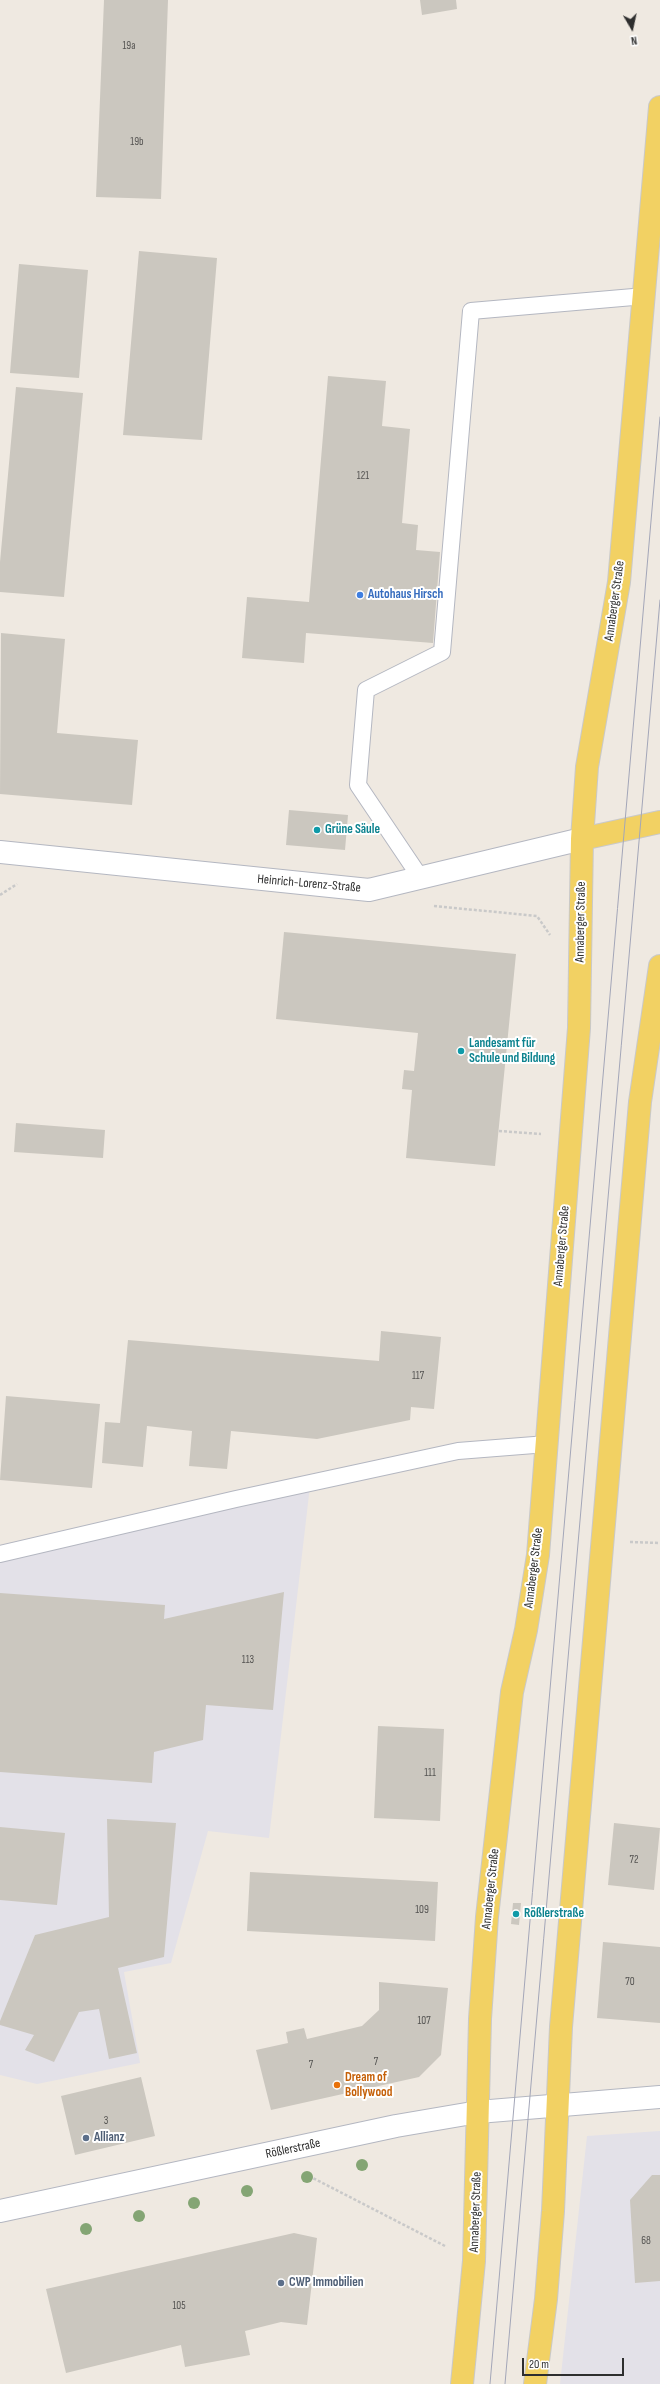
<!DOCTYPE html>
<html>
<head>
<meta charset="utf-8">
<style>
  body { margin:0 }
  #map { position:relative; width:660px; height:2384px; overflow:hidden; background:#efe9e1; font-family:"Sofia Sans Condensed",sans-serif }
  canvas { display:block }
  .north { position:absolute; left:612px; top:8px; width:40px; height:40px; -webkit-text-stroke:3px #fff; paint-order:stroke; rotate:171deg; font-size:11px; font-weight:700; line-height:16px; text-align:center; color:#2e2e2e }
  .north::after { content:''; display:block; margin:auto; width:14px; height:18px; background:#2e2e2e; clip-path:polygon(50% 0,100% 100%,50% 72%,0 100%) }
  .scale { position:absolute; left:522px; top:2358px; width:102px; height:18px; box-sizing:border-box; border:2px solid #2e2e2e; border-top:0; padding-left:5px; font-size:12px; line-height:14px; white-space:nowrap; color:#2e2e2e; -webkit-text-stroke:3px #fff; paint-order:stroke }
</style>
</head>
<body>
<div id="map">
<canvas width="660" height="2384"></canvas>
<div class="north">N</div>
<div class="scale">20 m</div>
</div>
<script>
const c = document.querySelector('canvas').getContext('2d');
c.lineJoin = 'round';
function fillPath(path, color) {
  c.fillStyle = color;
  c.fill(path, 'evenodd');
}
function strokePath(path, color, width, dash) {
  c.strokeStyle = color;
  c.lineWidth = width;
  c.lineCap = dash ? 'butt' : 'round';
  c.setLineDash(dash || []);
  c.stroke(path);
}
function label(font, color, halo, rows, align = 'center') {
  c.font = font + ' "Sofia Sans Condensed",sans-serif';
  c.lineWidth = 4;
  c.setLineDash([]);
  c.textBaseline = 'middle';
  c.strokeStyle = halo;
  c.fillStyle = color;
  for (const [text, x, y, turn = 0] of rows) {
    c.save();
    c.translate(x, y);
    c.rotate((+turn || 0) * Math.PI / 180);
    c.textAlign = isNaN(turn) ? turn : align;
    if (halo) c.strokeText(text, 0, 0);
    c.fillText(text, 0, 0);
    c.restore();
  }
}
const industrial = new Path2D(`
  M310 1486 269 1838 208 1831 171 1963 124 1972 140 2063 37 2084 0 2075V1557Z
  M660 2131V2384H560L587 2136Z`);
const building = new Path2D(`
  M104 0H168L161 199 96 197Z
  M420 0H456L457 9 422 15Z
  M139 251 217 258 202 440 123 435Z
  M19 264 88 270 79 378 10 373Z
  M328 376 386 381 382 426 410 429 402 523 418 525 416 550 440 552 433 643 306 633 304 663 242 658 247 597 309 602Z
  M16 387 83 393 64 597 0 592V562Z
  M1 633 65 639 57 733 138 740 132 805 0 794Z
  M289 810 348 815 345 850 286 845Z
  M284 932 516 954 495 1166 406 1158 412 1090 402 1089 404 1070 414 1071 418 1033 276 1019Z
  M16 1123 105 1130 103 1158 14 1152Z
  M381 1331 441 1337 434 1409 411 1407 410 1420 317 1439 231 1431 227 1469 189 1466 192 1431 147 1426 143 1467 102 1463 105 1422 120 1423 128 1340 379 1361Z
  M6 1396 100 1404 92 1488 0 1480Z
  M284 1592 273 1710 206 1705 203 1740 154 1752 152 1783 0 1772V1593L165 1605 164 1619Z
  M378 1726 444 1729 440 1821 374 1818Z
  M107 1819 176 1823 164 1957 118 1968 137 2053 109 2059 99 2009 79 2012 54 2062 25 2050 34 2035 0 2025V2021L35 1935 109 1917Z
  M614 1823 660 1828 654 1890 608 1885Z
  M0 1827 65 1833 57 1905 0 1900Z
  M250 1872 438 1882 435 1941 247 1931Z
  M513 1903H521L519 1925 511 1924Z
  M603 1942 660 1947V2023L597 2018Z
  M379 1982 448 1988 441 2055 419 2077 271 2110 256 2050 288 2043 286 2032 304 2028 307 2039 362 2026 379 2010Z
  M141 2077 155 2136 75 2155 61 2096Z
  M652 2175H660V2281L635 2283 630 2200Z
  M294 2233 317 2238 307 2325 281 2322 245 2331 250 2355 185 2367 181 2345 66 2373 46 2289Z`);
const path = new Path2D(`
  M0 895 17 884
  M434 906 537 916 550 935
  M499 1131 541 1134
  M630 1542 660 1543
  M309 2176 445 2246`);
const service = new Path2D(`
  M420 877 358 785 366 690 442 652 471 311 645 296
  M0 1554 236 1499 458 1451 547 1444`);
const minor = new Path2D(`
  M0 852 369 890 582 839`);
const tertiary = new Path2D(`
  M0 2211 396 2126 478 2112 660 2097`);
const primary = new Path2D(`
  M582 839 660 822
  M462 2384 474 2261 480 2019 487 1917 512 1692 526 1630 538 1555 579 1028 582 839 587 767 619 582 660 107
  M535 2384 546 2299 553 2211 561 2027 640 1102 660 966`);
const tram = new Path2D(`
  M490 2384 660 417
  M505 2384 660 600`);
const trees = [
  [362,2165],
  [307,2177],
  [247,2191],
  [194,2203],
  [139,2216],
  [86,2229]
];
const markers = [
  [360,595,4,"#3f7fe0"],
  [317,830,4,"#0f9aa8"],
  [461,1051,4,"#0f9aa8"],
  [516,1914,4,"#0f9aa8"],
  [337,2085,4,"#e8710a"],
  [86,2138,4,"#5c6f8a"],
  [281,2283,4,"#5c6f8a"]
];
const numberNames = [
  ["19a",129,46],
  ["19b",137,142],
  ["121",363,476],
  ["117",418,1376],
  ["113",248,1660],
  ["111",430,1773],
  ["72",634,1860],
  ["109",422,1910],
  ["70",630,1982],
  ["107",424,2021],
  ["7",376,2062],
  ["7",311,2065],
  ["3",106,2121],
  ["68",646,2241],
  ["105",179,2306]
];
const shopNames = [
  ["Autohaus Hirsch",368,595]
];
const streetNames = [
  ["Annaberger Straße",615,601,-82],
  ["Heinrich-Lorenz-Straße",309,884,5],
  ["Annaberger Straße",581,922,-89],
  ["Annaberger Straße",562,1246,-85],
  ["Annaberger Straße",534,1568,-83],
  ["Annaberger Straße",491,1889,-84],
  ["Rößlerstraße",293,2149,-12],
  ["Annaberger Straße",476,2212,-88]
];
const cultureNames = [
  ["Grüne Säule",325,830],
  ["Landesamt für",469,1044],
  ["Schule und Bildung",469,1059],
  ["Rößlerstraße",524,1914]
];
const foodNames = [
  ["Dream of",345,2078],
  ["Bollywood",345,2093]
];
const serviceNames = [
  ["Allianz",94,2138],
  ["CWP Immobilien",289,2283]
];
fillPath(industrial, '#e3e1e8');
fillPath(building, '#cbc7bf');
strokePath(service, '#b4b7c1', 18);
strokePath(minor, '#b4b7c1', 24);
strokePath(tertiary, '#b4b7c1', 24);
strokePath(primary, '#c9c9c9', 24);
strokePath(path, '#c9c9c9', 2.5, [3, 2]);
strokePath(service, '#fff', 16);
strokePath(minor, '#fff', 22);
strokePath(tertiary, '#fff', 22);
strokePath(primary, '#f2d163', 22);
strokePath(tram, '#a3a6b8', 1);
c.fillStyle = '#84a574';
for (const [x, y] of trees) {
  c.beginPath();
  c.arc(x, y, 6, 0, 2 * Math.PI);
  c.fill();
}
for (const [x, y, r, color] of markers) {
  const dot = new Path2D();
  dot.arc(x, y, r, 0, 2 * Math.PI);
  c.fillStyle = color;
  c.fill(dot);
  strokePath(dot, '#fff', 1.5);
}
label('11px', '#555452', null, numberNames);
label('bold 13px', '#366cbe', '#fff', shopNames, 'left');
label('13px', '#2e2e2e', '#fff', streetNames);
label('bold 13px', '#0d838f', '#fff', cultureNames, 'left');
label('bold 13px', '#c56008', '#fff', foodNames, 'left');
label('bold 13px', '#4e5e75', '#fff', serviceNames, 'left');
</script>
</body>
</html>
